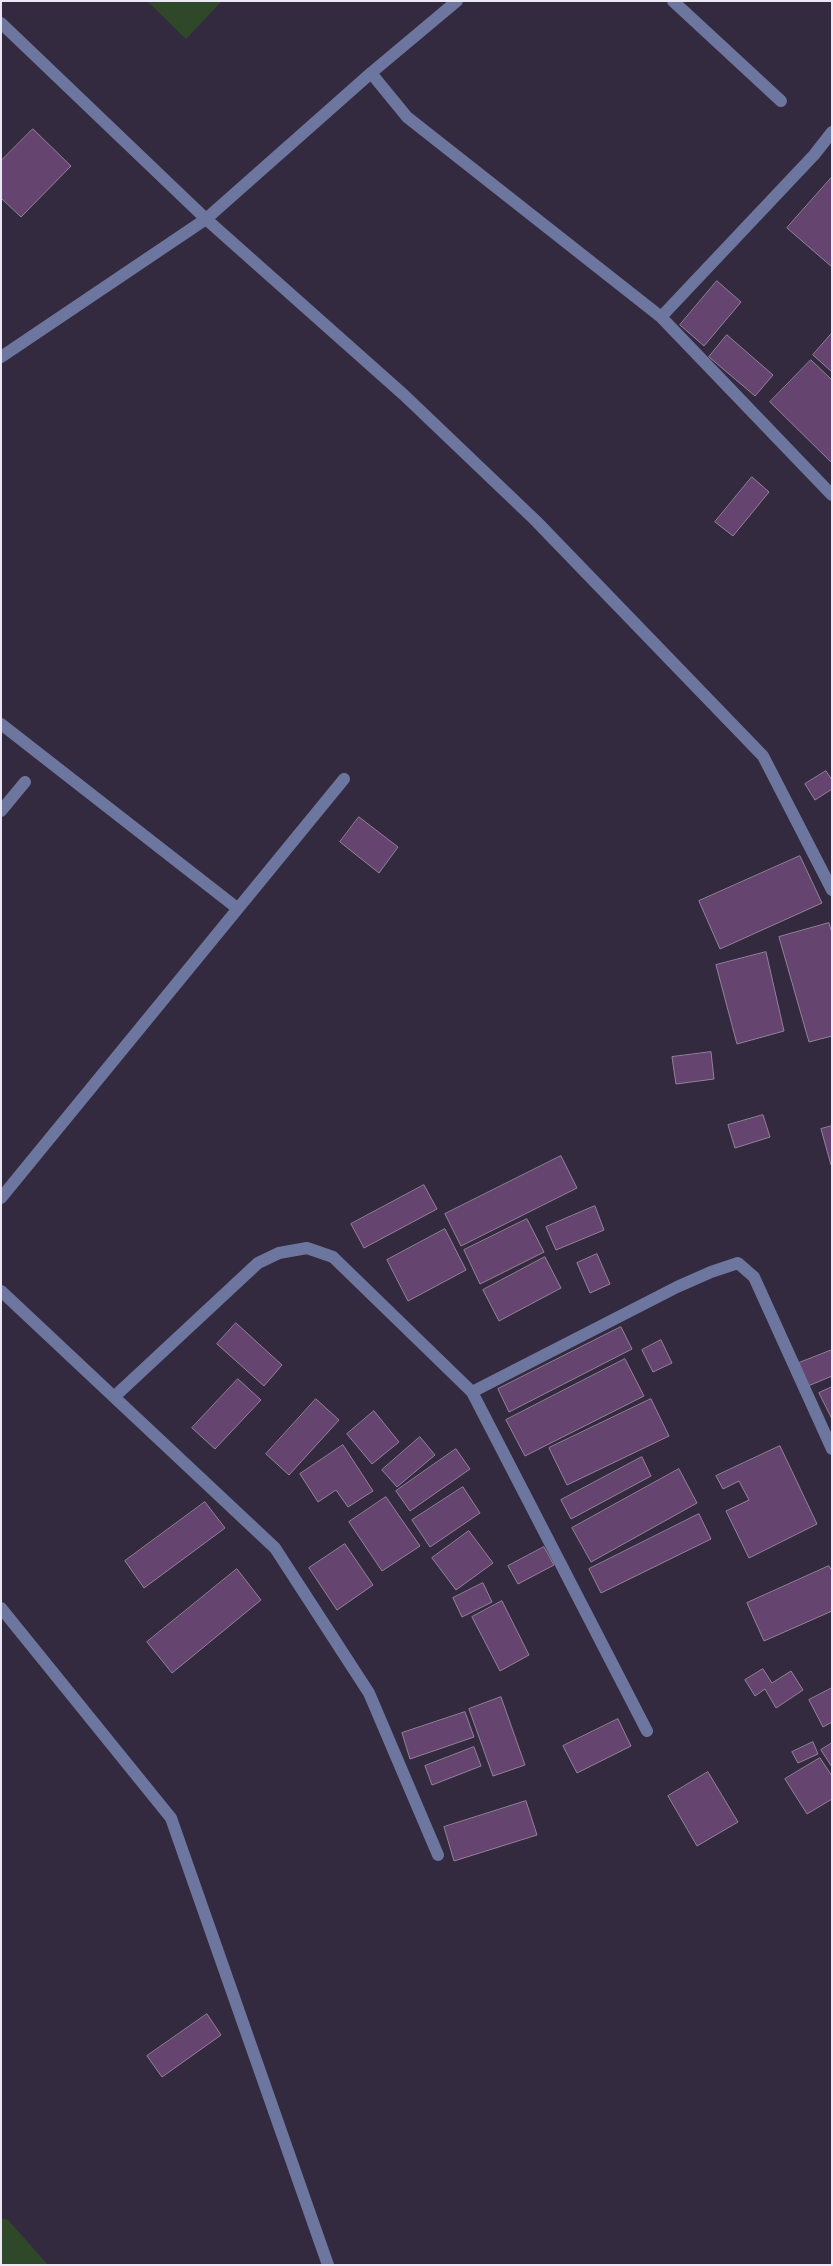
<!DOCTYPE html>
<html>
<head>
<meta charset="utf-8">
<style>
  body { margin:0 }
  #map { position:relative; width:833px; height:2266px; overflow:hidden; background:#342a40; font-family:"PT Sans Narrow",sans-serif }
  canvas { display:block }
  .frame { position:absolute; inset:0; border:2px solid #ece7f5; pointer-events:none }
</style>
</head>
<body>
<div id="map">
<canvas width="833" height="2266"></canvas>
<div class="frame"></div>
</div>
<script>
const c = document.querySelector('canvas').getContext('2d');
c.lineJoin = 'round';
function fillPath(path, color) {
  c.fillStyle = color;
  c.fill(path, 'evenodd');
}
function strokePath(path, color, width, dash) {
  c.strokeStyle = color;
  c.lineWidth = width;
  c.lineCap = dash ? 'butt' : 'round';
  c.setLineDash(dash || []);
  c.stroke(path);
}
const green = new Path2D(`
  M147 1H222L186 39Z
  M1 2218 8 2220 48 2265H1Z`);
const building = new Path2D(`
  M33 129 71 166 21 217 1 198V161Z
  M832 177V267L787 228Z
  M717 281 741 302 704 346 680 325Z
  M832 333V372L813 355Z
  M727 335 773 375 755 396 709 357Z
  M811 360 832 380V463L770 402Z
  M752 477 769 492 733 536 715 522Z
  M826 771 832 780V789L815 800 805 784Z
  M359 817 398 847 379 873 340 842Z
  M800 856 822 903 720 949 699 901Z
  M829 923 832 933V1036L809 1042 779 937Z
  M766 952 784 1031 737 1044 716 965Z
  M711 1052 714 1079 676 1084 672 1057Z
  M763 1115 770 1137 735 1148 728 1125Z
  M832 1126V1165H831L821 1129Z
  M561 1156 577 1188 461 1246 445 1214Z
  M424 1185 437 1209 364 1248 351 1224Z
  M595 1206 604 1230 556 1250 546 1227Z
  M527 1219 544 1252 480 1284 464 1250Z
  M445 1229 466 1270 408 1301 387 1260Z
  M597 1254 610 1284 590 1293 577 1263Z
  M545 1257 561 1288 499 1321 483 1290Z
  M236 1323 282 1365 264 1386 217 1344Z
  M621 1327 632 1349 509 1412 498 1389Z
  M661 1340 672 1363 653 1372 642 1350Z
  M832 1350V1376L808 1386 799 1363Z
  M625 1359 644 1396 525 1456 506 1420Z
  M238 1379 261 1400 215 1449 192 1428Z
  M832 1387V1419L819 1393Z
  M316 1399 339 1420 289 1475 266 1454Z
  M651 1399 669 1436 567 1485 549 1448Z
  M374 1411 399 1442 372 1464 347 1434Z
  M420 1437 435 1455 397 1487 382 1470Z
  M343 1445 373 1491 348 1507 336 1490 318 1502 300 1474Z
  M780 1446 817 1524 749 1558 726 1511 749 1500 739 1481 723 1489 716 1476Z
  M456 1449 470 1469 410 1511 396 1491Z
  M642 1457 651 1476 571 1519 561 1500Z
  M679 1469 697 1503 591 1562 572 1528Z
  M463 1487 480 1513 430 1547 412 1520Z
  M386 1497 420 1546 382 1571 349 1522Z
  M205 1502 225 1528 144 1588 125 1561Z
  M699 1514 711 1539 601 1593 589 1569Z
  M469 1531 493 1563 456 1590 432 1558Z
  M345 1544 373 1585 337 1610 309 1568Z
  M544 1547 554 1565 518 1584 508 1566Z
  M829 1566 832 1571V1611L764 1641 747 1603Z
  M237 1569 261 1600 172 1673 147 1642Z
  M483 1583 492 1602 462 1617 453 1598Z
  M502 1601 529 1655 500 1671 472 1617Z
  M763 1669 772 1683 791 1671 803 1690 776 1708 765 1689 755 1696 745 1680Z
  M832 1688V1722L823 1727 809 1700Z
  M501 1697 525 1765 493 1776 469 1709Z
  M465 1712 474 1737 410 1759 402 1733Z
  M618 1719 631 1746 577 1773 563 1746Z
  M813 1742 818 1754 798 1763 792 1752Z
  M832 1743V1767L821 1750Z
  M474 1747 481 1766 432 1785 425 1766Z
  M820 1758 832 1776V1799L807 1814 785 1779Z
  M708 1772 738 1822 697 1846 668 1796Z
  M526 1801 537 1835 454 1861 444 1827Z
  M207 2014 221 2035 162 2077 147 2056Z`);
const minor = new Path2D(`
  M673 1 781 101
  M1 23 206 219 404 395 536 521 763 756 832 890
  M371 73 407 117 661 317 832 495
  M661 317 814 155 832 132
  M1 357 206 219 371 73 457 1
  M1 724 237 908
  M1 811 25 782
  M1 1198 344 779
  M1 1291 275 1548 369 1693 438 1855
  M472 1392 677 1287 711 1272 738 1263 754 1277 832 1449
  M114 1397 258 1263 279 1253 307 1248 333 1257 472 1392 647 1731
  M1 1608 171 1818 328 2265`);
fillPath(green, '#2f4829');
fillPath(building, '#65446f');
strokePath(building, '#948299', 1);
strokePath(minor, '#6d769e', 12);
</script>
</body>
</html>
